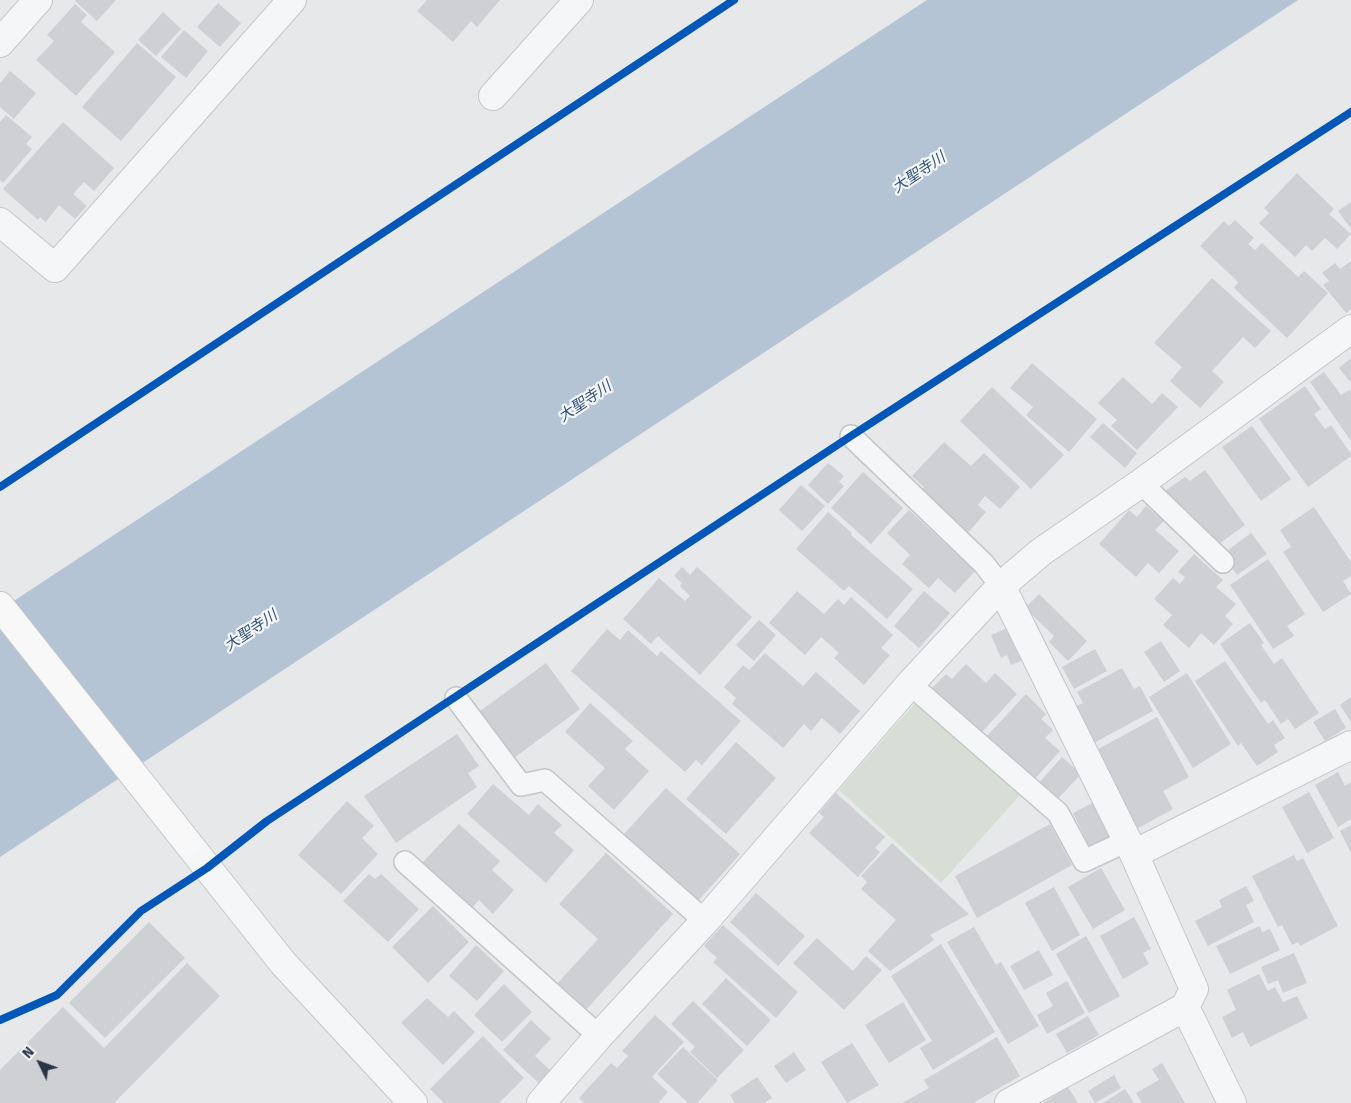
<!DOCTYPE html>
<html>
<head>
<meta charset="utf-8">
<style>
  body { margin:0 }
  #map { position:relative; width:1351px; height:1103px; overflow:hidden; background:#e6e8ea; font-family:"Fira Sans",sans-serif }
  canvas { display:block }
  .north { position:absolute; left:15px; top:1038px; width:50px; height:50px; -webkit-text-stroke:4px #f4f6f9; paint-order:stroke; rotate:312deg; font-size:14px; font-weight:700; line-height:20px; text-align:center; color:#2b3445 }
  .north::after { content:''; display:block; margin:auto; width:18px; height:22px; background:#2b3445; clip-path:polygon(50% 0,100% 100%,50% 72%,0 100%) }
</style>
</head>
<body>
<div id="map">
<canvas width="1351" height="1103"></canvas>
<div class="north">N</div>
</div>
<script>
const c = document.querySelector('canvas').getContext('2d');
c.lineJoin = 'round';
function fillPath(path, color) {
  c.fillStyle = color;
  c.fill(path, 'evenodd');
}
function strokePath(path, color, width, dash) {
  c.strokeStyle = color;
  c.lineWidth = width;
  c.lineCap = dash ? 'butt' : 'round';
  c.setLineDash(dash || []);
  c.stroke(path);
}
function label(font, color, halo, rows, align = 'center') {
  c.font = font + ' "Fira Sans","Noto Sans JP",sans-serif';
  c.lineWidth = 4.5;
  c.setLineDash([]);
  c.textBaseline = 'middle';
  c.strokeStyle = halo;
  c.fillStyle = color;
  for (const [text, x, y, turn = 0] of rows) {
    c.save();
    c.translate(x, y);
    c.rotate((+turn || 0) * Math.PI / 180);
    c.textAlign = isNaN(turn) ? turn : align;
    if (halo) c.strokeText(text, 0, 0);
    c.fillText(text, 0, 0);
    c.restore();
  }
}
const green = new Path2D(`
  M916 702 1022 793 941 883 839 790Z`);
const water = new Path2D(`
  M927 0H1298L0 857V610Z`);
const building = new Path2D(`
  M76 0H116L97 21 75 1Z
  M427 0H500L477 27 471 21 453 42 417 11Z
  M218 3 241 23 220 47 197 27Z
  M75 4 87 15 81 22 115 52 76 96 36 60 54 41 47 35Z
  M163 12 181 29 156 56 138 40Z
  M184 30 208 51 186 78 161 57Z
  M137 43 176 77 121 141 82 107Z
  M10 71 36 93 14 119 0 107V83Z
  M6 115 32 137 26 144 32 149 3 183 0 180V122Z
  M63 122 114 168 94 191 84 182 73 194 87 206 75 219 59 205 46 222 40 217 38 220 3 189Z
  M1297 173 1334 209 1329 214 1351 234 1337 249 1325 238 1312 251 1306 245 1295 257 1259 223 1269 213 1264 208Z
  M1351 202V229L1338 211Z
  M1235 220 1254 238 1248 244 1255 250 1262 243 1298 277 1304 271 1328 293 1287 338 1234 288 1238 282 1200 246 1224 221 1229 226Z
  M1351 261V309L1346 313 1323 285 1329 281 1322 273 1335 263 1340 269Z
  M1212 278 1271 331 1255 348 1243 337 1212 371 1224 382 1200 408 1170 381 1182 367 1154 343Z
  M1351 358V383L1339 368Z
  M1032 363 1097 419 1069 452 1026 415 1033 407 1010 388Z
  M1324 372 1341 395 1349 390 1351 393V441L1310 382Z
  M1123 377 1152 404 1162 393 1178 407 1137 450 1111 426 1117 420 1098 403Z
  M1305 386 1321 409 1314 414 1325 429 1331 425 1351 454V456L1308 487 1259 419Z
  M992 387 1064 455 1031 489 960 421Z
  M1103 423 1137 453 1125 468 1090 437Z
  M1252 426 1291 479 1261 501 1222 447Z
  M944 442 971 466 984 453 1020 487 1000 509 985 496 978 505 986 512 966 535 920 492 924 487 912 476Z
  M828 463 844 476 839 482 844 486 828 504 808 485Z
  M1205 470 1245 525 1220 543 1165 491 1185 477 1190 481Z
  M863 472 903 508 871 544 831 508Z
  M801 485 825 506 802 531 779 510Z
  M1146 506 1164 521 1155 530 1179 551 1159 573 1148 563 1136 577 1099 544 1129 510 1137 517Z
  M1314 507 1351 562V576L1343 581 1351 594 1323 612 1283 552 1291 547 1280 530Z
  M909 510 975 571 955 593 938 578 929 588 902 564 910 555 887 533Z
  M828 512 852 533 851 535 913 589 887 619 849 586 844 591 796 549Z
  M1251 533 1267 554 1237 575 1228 562 1234 558 1228 550Z
  M1194 554 1223 580 1216 587 1236 604 1225 616 1233 624 1214 645 1201 633 1189 648 1163 625 1172 615 1154 599 1173 578 1180 584 1185 577 1178 572Z
  M1268 559 1305 614 1287 626 1294 636 1273 649 1230 585Z
  M682 567 690 575 697 567 752 617 700 675 658 636 651 644 623 619 659 578 685 601 690 596 680 586 682 583 674 576Z
  M797 591 824 614 838 599 844 605 851 597 893 635 881 648 890 655 864 685 834 658 839 653 821 637 805 655 769 623Z
  M924 591 950 613 919 648 894 626Z
  M1039 594 1087 641 1068 661 1049 642 1054 636 1025 608Z
  M759 620 776 635 754 661 736 645Z
  M1250 623 1264 643 1261 645 1274 664 1282 658 1319 713 1295 729 1288 719 1281 724 1265 700 1261 703 1220 644Z
  M1010 627 1023 660 1011 665 1007 655 1001 658 991 635Z
  M607 629 620 640 628 630 657 656 661 651 741 721 702 765 696 760 685 772 571 671Z
  M1161 641 1180 671 1164 682 1144 652Z
  M1095 649 1107 671 1074 689 1062 667Z
  M765 653 803 686 816 672 860 711 840 734 822 718 811 731 804 724 783 748 732 704 736 698 724 687 743 665 749 670Z
  M1225 661 1268 724 1273 720 1285 738 1274 745 1278 752 1257 766 1241 743 1238 746 1195 681Z
  M546 663 580 709 514 758 480 711Z
  M966 664 986 683 995 673 1017 694 980 734 931 689 946 674 952 679Z
  M1122 668 1134 689 1140 686 1153 711 1090 745 1071 709 1083 703 1077 692Z
  M1187 673 1231 744 1193 768 1149 697Z
  M1026 694 1046 714 1041 719 1053 730 1045 738 1060 751 1031 783 984 739Z
  M1351 697V722L1340 705Z
  M590 703 633 741 625 749 649 771 614 810 588 786 605 768 565 732Z
  M1335 709 1346 728 1325 741 1313 722Z
  M1157 717 1189 777 1163 791 1173 809 1133 831 1091 753Z
  M457 734 479 766 468 773 477 787 396 843 364 796Z
  M736 742 776 778 726 834 686 799Z
  M1062 757 1081 774 1054 803 1036 786Z
  M1338 772 1345 786 1351 782V819L1338 827 1315 785Z
  M493 784 529 815 538 804 562 825 554 833 574 850 546 883 467 814Z
  M666 788 740 854 697 902 623 835Z
  M1309 792 1334 838 1307 853 1282 807Z
  M836 793 885 837 875 848 880 852 858 877 809 833 824 817 819 813Z
  M347 801 374 826 362 838 378 854 341 894 298 855Z
  M1094 802 1110 836 1089 846 1073 813Z
  M459 824 500 861 492 870 514 890 493 914 479 900 470 910 421 864Z
  M1050 824 1072 865 977 918 955 876Z
  M1351 825V853L1340 831Z
  M892 843 969 914 930 935 934 940 890 971 868 951 896 920 861 889 867 882 861 876Z
  M606 853 673 914 584 1012 556 985 598 939 559 904Z
  M1294 855 1297 861 1303 858 1338 926 1300 946 1298 942 1292 945 1282 925 1278 927 1252 876Z
  M1101 868 1125 910 1093 929 1068 887Z
  M369 874 375 879 381 874 419 909 388 942 343 901Z
  M1246 886 1254 901 1246 905 1254 922 1208 946 1195 921 1222 907 1219 900Z
  M1054 887 1080 935 1052 951 1025 903Z
  M756 893 805 936 778 966 730 922Z
  M433 906 469 942 428 983 392 947Z
  M1134 917 1151 949 1143 953 1149 964 1123 979 1100 936Z
  M149 922 185 958 105 1038 69 1003Z
  M723 925 798 992 776 1018 713 962 717 958 704 946Z
  M1260 926 1262 932 1270 929 1280 950 1230 974 1216 946Z
  M974 927 996 965 1001 962 1039 1026 1008 1044 947 942Z
  M1086 936 1120 996 1089 1013 1056 954Z
  M817 938 853 971 866 956 882 970 844 1010 793 963Z
  M941 944 995 1032 933 1070 920 1048 932 1041 891 976Z
  M476 945 504 971 477 1001 449 976Z
  M1039 950 1053 975 1024 990 1010 966Z
  M1294 953 1307 983 1283 993 1278 980 1268 984 1261 967Z
  M187 963 220 996 114 1103H0V1070L63 1007 104 1048Z
  M1259 974 1268 991 1275 987 1283 1002 1297 996 1308 1018 1250 1047 1243 1032 1232 1038 1222 1017 1236 1010 1227 990Z
  M726 978 771 1020 747 1046 702 1004Z
  M1067 981 1085 1013 1047 1034 1037 1015 1053 1006 1046 993Z
  M504 984 532 1012 502 1042 474 1015Z
  M427 998 448 1017 454 1011 475 1032 443 1065 401 1023Z
  M693 1001 744 1050 717 1078 690 1052 695 1047 671 1024Z
  M903 1002 926 1040 889 1063 865 1025Z
  M655 1015 684 1042 652 1077 668 1092 658 1103H584L579 1098 611 1063 617 1068 628 1056 622 1051Z
  M1088 1016 1099 1035 1067 1053 1056 1034Z
  M531 1020 551 1039 535 1056 552 1072 541 1085 503 1050Z
  M483 1036 524 1078 499 1103H444L430 1089Z
  M997 1037 1020 1076 973 1103H902L929 1088 924 1080Z
  M852 1043 879 1085 847 1103 821 1062Z
  M683 1047 718 1080 697 1103H688L657 1074Z
  M794 1052 806 1070 786 1083 774 1066Z
  M1162 1063 1185 1103H1142L1136 1093 1159 1080 1152 1069Z
  M1114 1075 1121 1088 1095 1103 1088 1091Z
  M757 1077 772 1098 764 1103H735L730 1095Z
  M1068 1087 1078 1103H1043Z
  M1125 1089 1134 1103H1103Z`);
const lane = new Path2D(`
  M851 436 984 564 1001 586
  M1141 483 1223 562
  M910 684 1058 813 1084 861 1127 841
  M456 698 521 785 545 780 705 921
  M405 862 599 1036`);
const street = new Path2D(`
  M0 43 38 0
  M493 96 579 0
  M0 222 55 268 292 0
  M1001 586 1134 854 1194 989 1185 1007 1009 1103
  M187 842 283 963 413 1103
  M1134 854 1351 745
  M1185 1007 1232 1103
  M541 1103 599 1036 705 921 910 684 1001 586 1041 552 1141 483 1351 329`);
const secondary = new Path2D(`
  M0 606 187 842`);
const cycleway = new Path2D(`
  M0 487 734 0
  M0 1020 57 995 141 911 207 868 267 821 851 436 1351 112`);
const waterNames = [
  ["大聖寺川",919,173,-34],
  ["大聖寺川",585,402,-34],
  ["大聖寺川",251,631,-34]
];
fillPath(green, '#d6ded6');
fillPath(water, '#b4c4d5');
fillPath(building, '#ced0d3');
strokePath(lane, '#c4c6c8', 24);
strokePath(street, '#c4c6c8', 30);
strokePath(secondary, '#c4c6c8', 30);
strokePath(lane, '#f5f6f7', 21);
strokePath(street, '#f5f6f7', 28);
strokePath(secondary, '#f8f8f8', 28);
strokePath(cycleway, '#0057b8', 8);
label('italic 15px', '#34527a', '#f4f6f9', waterNames);
</script>
</body>
</html>
